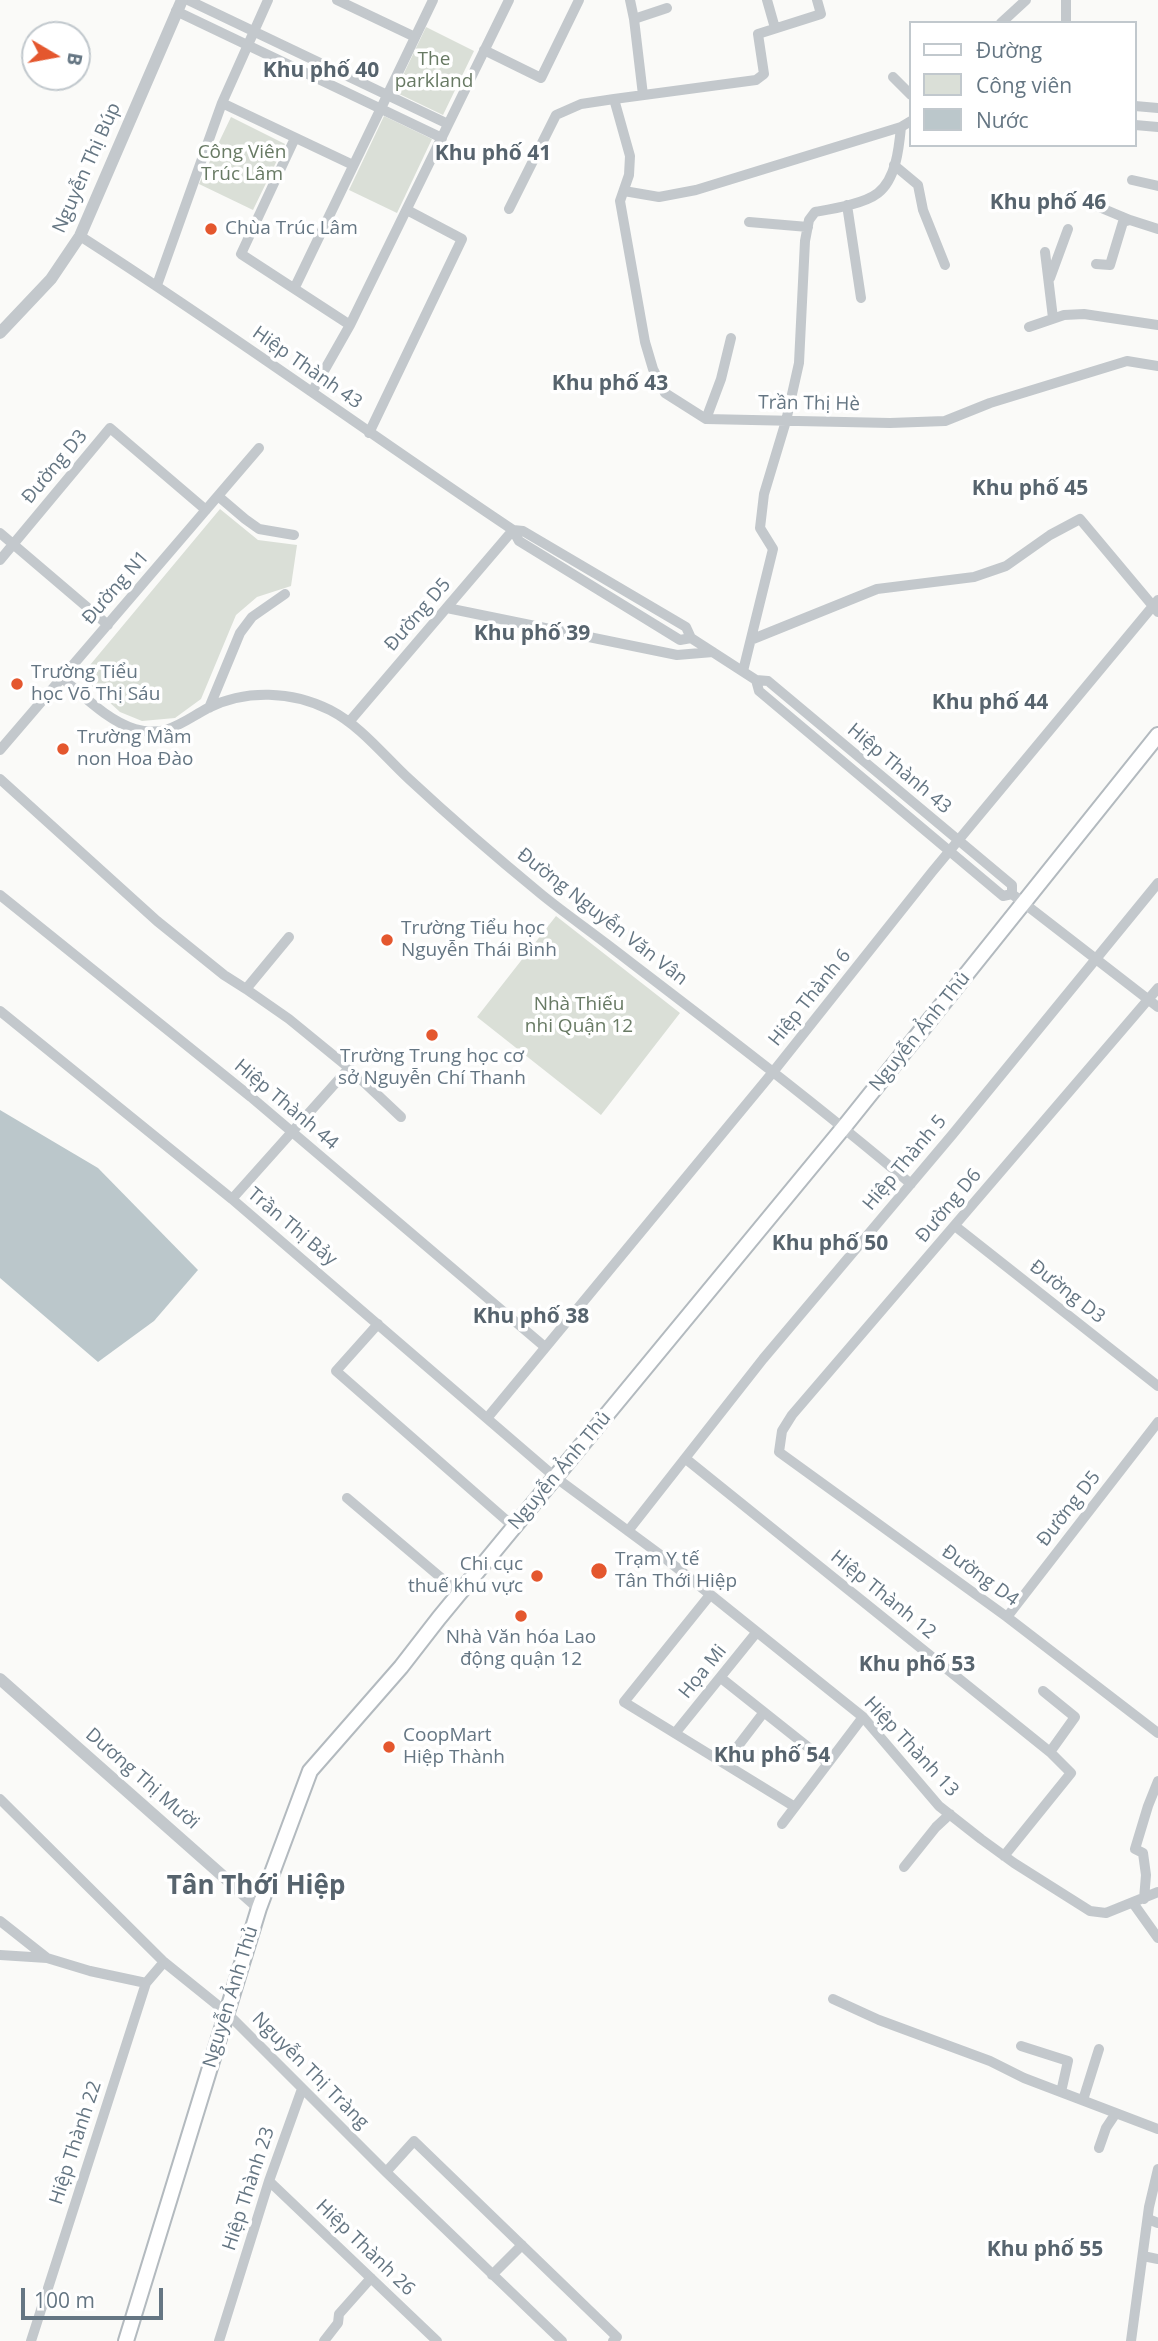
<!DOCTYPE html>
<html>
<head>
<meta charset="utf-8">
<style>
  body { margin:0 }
  #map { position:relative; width:1158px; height:2341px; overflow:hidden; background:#fafaf8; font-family:"Open Sans",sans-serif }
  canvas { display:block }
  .legend { position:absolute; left:909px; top:21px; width:228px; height:126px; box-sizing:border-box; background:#fff; border:2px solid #c1c8cd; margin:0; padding:9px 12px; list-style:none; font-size:21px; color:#657683 }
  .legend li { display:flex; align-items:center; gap:14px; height:35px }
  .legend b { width:35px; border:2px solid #c1c8cd }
  .north { position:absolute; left:21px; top:21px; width:70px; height:70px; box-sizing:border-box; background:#fff; border:2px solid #c1c8cd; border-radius:50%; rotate:100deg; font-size:19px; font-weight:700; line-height:28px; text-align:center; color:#657683 }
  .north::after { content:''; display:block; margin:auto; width:24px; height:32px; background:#e4572e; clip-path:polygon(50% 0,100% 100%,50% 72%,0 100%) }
  .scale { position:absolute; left:21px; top:2288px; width:142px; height:32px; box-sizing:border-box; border:4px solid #657683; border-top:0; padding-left:9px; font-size:21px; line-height:24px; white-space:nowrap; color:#657683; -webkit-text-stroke:5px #fff; paint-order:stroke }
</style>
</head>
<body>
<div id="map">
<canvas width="1158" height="2341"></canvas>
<ul class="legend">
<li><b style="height:9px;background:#fff"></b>Đường</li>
<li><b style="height:19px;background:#dadfd7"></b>Công viên</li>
<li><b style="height:19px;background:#bbc7cb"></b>Nước</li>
</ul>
<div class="north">B</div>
<div class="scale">100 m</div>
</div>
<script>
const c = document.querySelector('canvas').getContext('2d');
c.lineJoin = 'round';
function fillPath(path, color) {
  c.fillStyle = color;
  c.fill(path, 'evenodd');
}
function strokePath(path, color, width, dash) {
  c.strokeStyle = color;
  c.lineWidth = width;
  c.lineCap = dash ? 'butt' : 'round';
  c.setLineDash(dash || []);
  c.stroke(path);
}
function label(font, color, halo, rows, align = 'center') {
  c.font = font + ' "Open Sans",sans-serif';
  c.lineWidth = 7;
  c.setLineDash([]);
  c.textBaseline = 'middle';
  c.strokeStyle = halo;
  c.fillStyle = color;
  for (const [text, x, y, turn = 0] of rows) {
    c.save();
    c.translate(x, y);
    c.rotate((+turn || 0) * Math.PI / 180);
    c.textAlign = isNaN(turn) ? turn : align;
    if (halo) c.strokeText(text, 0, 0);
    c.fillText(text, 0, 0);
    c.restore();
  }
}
const green = new Path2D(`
  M426 27 474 51 443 115 395 92Z
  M384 116 432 139 397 213 349 190Z
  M231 117 285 144 253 210 199 184Z
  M220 509 258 540 297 545 291 586 257 597 236 615 201 699 175 718 142 721 120 712 84 679 85 671Z
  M556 916 680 1013 601 1115 477 1017Z`);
const water = new Path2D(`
  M0 1110 98 1168 198 1270 154 1321 98 1362 0 1278Z`);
const minor = new Path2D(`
  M188 0 448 124
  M337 0 415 37
  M630 0 634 19 643 95
  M767 0 775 28
  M1066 0V23
  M176 11 442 138
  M634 19 667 8
  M1001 23 1026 0
  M484 50 541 78 579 0
  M893 77 911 95
  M614 99 756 80 764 74 758 34 821 14 817 0
  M222 103 353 165
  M1135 106 1158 108
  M1135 125 1158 127
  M295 138 241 254 350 325
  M894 165 918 185 923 210 945 265
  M1132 180 1158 186
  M624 191 659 197 696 190 901 127 911 121
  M1087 202 1130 220
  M847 205 861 298
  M509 209 556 115 581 104 614 99 630 156 629 175 620 201 645 342 653 369 665 393 706 419 890 423 945 421 990 403 1127 361 1158 366
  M749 222 808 227
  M80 236C227 330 368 433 513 530L519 541 680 640 691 638
  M1045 252 1053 318
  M1096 264 1110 265 1123 222 1130 220 1158 229
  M1050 278 1068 229
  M157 285 222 103 268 0
  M295 287 433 0
  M1029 327 1064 315 1084 314 1158 325
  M312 392 350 325 509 0
  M706 419 721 379 731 338
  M369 433 462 239 407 210
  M218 496 245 519 259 529 294 535
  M513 530 523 531 686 627 691 638 756 680 768 681 1012 885V894
  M0 533 108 625
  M0 560 110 428 206 510
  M447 608 677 655 713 652
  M753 639 877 589 974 577 1006 566 1050 535 1080 519 1158 612
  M743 671 773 549 760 528 764 494 786 421 799 363 805 241 809 220 815 212C832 209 864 204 878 193 896 179 899 148 901 127
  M62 678C84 696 108 721 135 729 166 738 182 722 208 708 246 689 292 691 330 710 361 726 384 756 409 779 452 819 496 857 541 894 563 912 586 928 608 945 710 1023 813 1101 911 1184
  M756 680 759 691 1003 896 1012 894 1158 1007
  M209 708 240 633 252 617 285 594
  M349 722 513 530
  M0 750 259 448
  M0 779 157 921 224 975 246 989 289 937
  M0 895 251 1097 545 1347
  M1158 988 792 1415 782 1431 779 1452 1007 1617 1158 1733
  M246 989 289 1019 349 1068
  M0 1011 232 1199 555 1477 666 1559 863 1717 939 1806 981 1839 1014 1863 1090 1911 1106 1913 1158 1892
  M232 1199 349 1068 401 1117
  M955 1226 1158 1386
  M378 1324 336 1371 514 1527
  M488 1417 773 1072 932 872 1158 600
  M686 1459 1050 1752 1071 1773 1004 1856
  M347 1498 459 1593
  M628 1531 763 1359 952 1135 1158 883
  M710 1595 624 1702 795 1807
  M1007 1617 1158 1422
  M721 1678 828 1763
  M1043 1691 1075 1717 1050 1752
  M676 1732 756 1633
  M725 1763 764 1712
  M0 1799 164 1962 226 2012 386 2172 562 2341
  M782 1824 863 1717
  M904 1867 936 1827 950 1814
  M1144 1899 1146 1875 1143 1853 1135 1849 1148 1806 1158 1781
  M1133 1903 1158 1938
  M0 1921 47 1958 90 1971 146 1983
  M0 1955 47 1958
  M833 1999 879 2020 990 2061 1024 2078 1158 2129
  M1021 2046 1068 2061 1061 2092
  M1083 2100 1099 2049
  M1099 2148 1106 2128 1116 2113
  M386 2172 414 2141 617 2337 613 2341
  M269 2181 437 2341
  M1148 2219 1158 2223
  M1143 2256 1158 2259
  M492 2275 522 2245
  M31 2341 146 1983 164 1962
  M219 2341 269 2181 302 2089
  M324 2341 338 2323 339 2314 371 2278
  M1131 2341 1149 2207 1158 2169`);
const tertiary = new Path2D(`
  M0 333 51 279 80 236 182 0
  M0 1679 259 1908`);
const secondary = new Path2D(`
  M126 2341 259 1908 310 1771 401 1667 439 1618 844 1127 1158 735`);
const markers = [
  [211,229,7,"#e4572e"],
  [17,684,7,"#e4572e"],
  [63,749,7,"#e4572e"],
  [387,940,7,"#e4572e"],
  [432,1035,7,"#e4572e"],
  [599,1571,9,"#e4572e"],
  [537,1576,7,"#e4572e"],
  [521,1616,7,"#e4572e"],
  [389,1747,7,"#e4572e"]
];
const parkNames = [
  ["The",434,60],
  ["parkland",434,82],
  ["Công Viên",242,153],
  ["Trúc Lâm",242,175],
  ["Nhà Thiếu",579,1005],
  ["nhi Quận 12",579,1027]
];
const streetNames = [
  ["Nguyễn Thị Búp",87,168,-66],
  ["Hiệp Thành 43",307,368,35],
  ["Trần Thị Hè",809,404,1],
  ["Đường D3",55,467,-50],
  ["Đường N1",116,588,-49],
  ["Đường D5",418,615,-49],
  ["Hiệp Thành 43",899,769,40],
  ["Đường Nguyễn Văn Vân",602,917,38],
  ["Hiệp Thành 6",810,998,-51],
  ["Nguyễn Ảnh Thủ",920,1032,-51],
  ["Hiệp Thành 44",286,1105,40],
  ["Hiệp Thành 5",905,1163,-50],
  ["Đường D6",949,1206,-50],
  ["Trần Thị Bảy",292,1227,40],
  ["Đường D3",1067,1292,38],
  ["Nguyễn Ảnh Thủ",560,1471,-50],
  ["Đường D5",1069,1509,-52],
  ["Đường D4",980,1576,36],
  ["Hiệp Thành 12",883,1595,39],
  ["Họa Mi",703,1672,-51],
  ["Hiệp Thành 13",911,1747,47],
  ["Dương Thị Mười",142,1779,41],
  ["Nguyễn Ảnh Thủ",231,1997,-73],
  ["Nguyễn Thị Tràng",310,2071,45],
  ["Hiệp Thành 22",76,2143,-72],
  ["Hiệp Thành 23",249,2189,-72],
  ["Hiệp Thành 26",365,2248,44]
];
const poiNames = [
  ["Chùa Trúc Lâm",225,229],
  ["Trường Tiểu",31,673],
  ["học Võ Thị Sáu",31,695],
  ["Trường Mầm",77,738],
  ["non Hoa Đào",77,760],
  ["Trường Tiểu học",401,929],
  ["Nguyễn Thái Bình",401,951],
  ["Trường Trung học cơ",432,1057,"center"],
  ["sở Nguyễn Chí Thanh",432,1079,"center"],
  ["Trạm Y tế",615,1560],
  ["Tân Thới Hiệp",615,1582],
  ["Chi cục",523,1565,"right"],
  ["thuế khu vực",523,1587,"right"],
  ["Nhà Văn hóa Lao",521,1638,"center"],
  ["động quận 12",521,1660,"center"],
  ["CoopMart",403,1736],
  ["Hiệp Thành",403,1758]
];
const neighbourhoodNames = [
  ["Khu phố 40",321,71],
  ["Khu phố 41",493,154],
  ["Khu phố 46",1048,203],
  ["Khu phố 43",610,384],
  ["Khu phố 45",1030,489],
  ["Khu phố 39",532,634],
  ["Khu phố 44",990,703],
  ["Khu phố 50",830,1244],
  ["Khu phố 38",531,1317],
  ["Khu phố 53",917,1665],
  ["Khu phố 54",772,1756],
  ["Khu phố 55",1045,2250]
];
const districtNames = [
  ["Tân Thới Hiệp",256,1887]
];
fillPath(green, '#dadfd7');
fillPath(water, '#bbc7cb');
strokePath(secondary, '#b3babf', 18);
strokePath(minor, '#c3c8cc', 10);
strokePath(tertiary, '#c3c8cc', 12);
strokePath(secondary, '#fff', 14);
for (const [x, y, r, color] of markers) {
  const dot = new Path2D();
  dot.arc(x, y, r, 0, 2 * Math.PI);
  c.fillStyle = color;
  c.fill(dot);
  strokePath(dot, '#fff', 2.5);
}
label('19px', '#687a64', '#fff', parkNames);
label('19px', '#657683', '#fff', streetNames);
label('19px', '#657683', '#fff', poiNames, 'left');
label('bold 21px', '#57646e', '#fff', neighbourhoodNames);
label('bold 26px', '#57646e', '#fff', districtNames);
</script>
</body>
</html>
